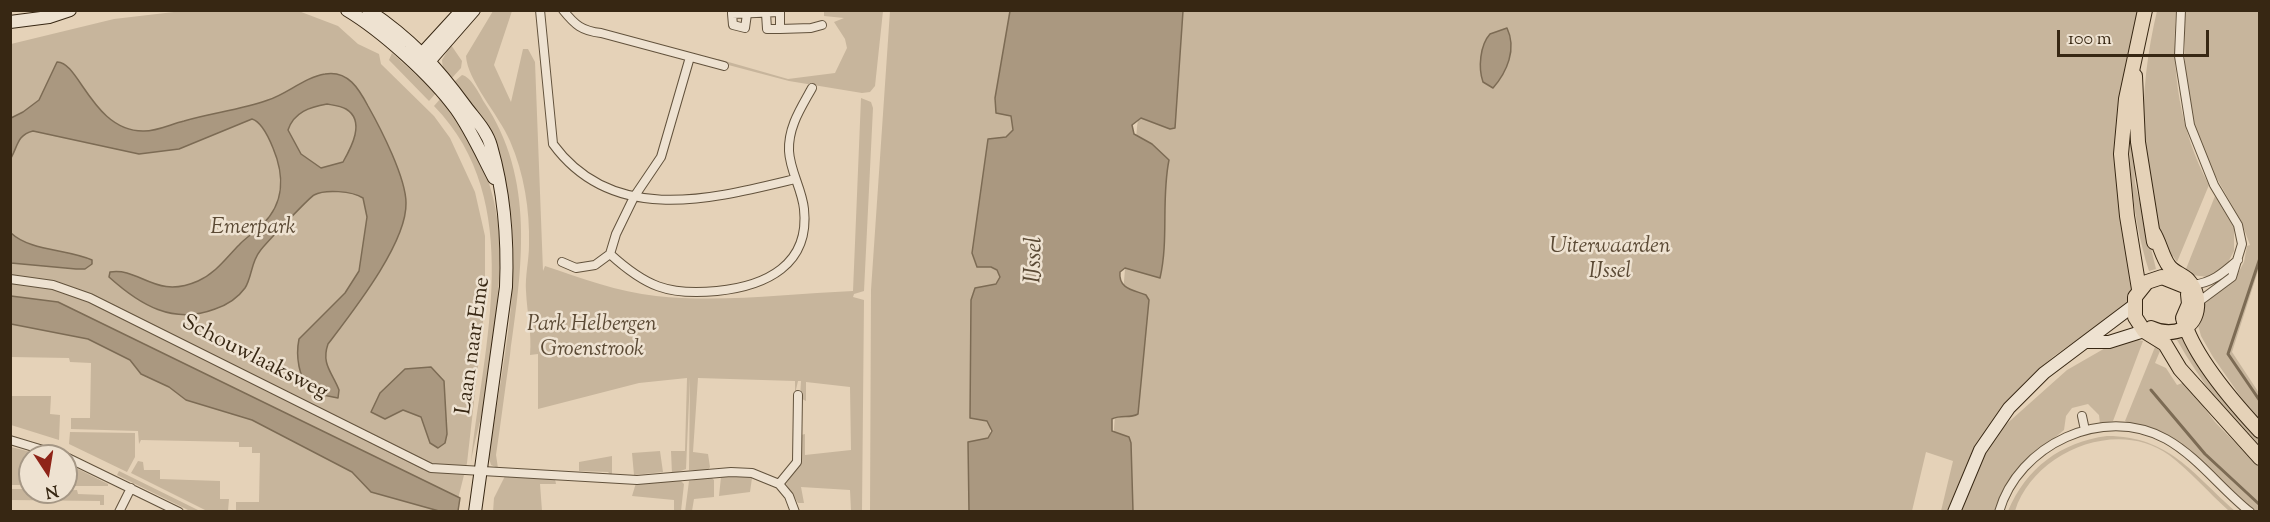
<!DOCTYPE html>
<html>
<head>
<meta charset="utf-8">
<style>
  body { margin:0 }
  #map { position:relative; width:2270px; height:522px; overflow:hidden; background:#e5d2b8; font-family:"Sorts Mill Goudy",serif }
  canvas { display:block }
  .frame { position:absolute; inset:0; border:12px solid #372713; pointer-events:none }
  .north { position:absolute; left:18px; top:444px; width:60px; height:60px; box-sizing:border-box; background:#eee2d1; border:2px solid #a59785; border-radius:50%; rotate:168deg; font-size:16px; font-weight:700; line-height:24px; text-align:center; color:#372713 }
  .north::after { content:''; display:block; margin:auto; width:21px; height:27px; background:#8f2418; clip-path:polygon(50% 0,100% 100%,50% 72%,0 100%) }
  .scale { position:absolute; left:2057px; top:30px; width:152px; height:27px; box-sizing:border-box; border:3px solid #372713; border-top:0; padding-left:8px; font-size:18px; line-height:21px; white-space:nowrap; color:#372713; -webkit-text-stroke:4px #eee2d1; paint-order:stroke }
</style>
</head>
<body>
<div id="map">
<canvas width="2270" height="522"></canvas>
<div class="frame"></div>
<div class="north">N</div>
<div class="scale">100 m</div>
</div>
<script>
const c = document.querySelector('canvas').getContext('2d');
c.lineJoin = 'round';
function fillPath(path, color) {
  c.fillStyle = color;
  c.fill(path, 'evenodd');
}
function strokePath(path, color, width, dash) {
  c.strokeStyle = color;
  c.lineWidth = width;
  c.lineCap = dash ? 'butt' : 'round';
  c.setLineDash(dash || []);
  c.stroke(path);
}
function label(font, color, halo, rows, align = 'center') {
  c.font = font + ' "Sorts Mill Goudy",serif';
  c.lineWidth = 5;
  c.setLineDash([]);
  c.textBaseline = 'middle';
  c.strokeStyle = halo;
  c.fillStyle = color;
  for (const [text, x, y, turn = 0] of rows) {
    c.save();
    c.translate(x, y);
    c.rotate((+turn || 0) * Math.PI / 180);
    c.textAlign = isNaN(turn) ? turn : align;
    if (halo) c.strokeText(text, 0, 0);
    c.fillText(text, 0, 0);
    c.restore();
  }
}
const green = new Path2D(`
  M191 10H296L338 26 358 44 379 54 381 64 434 116 450 138 475 192 485 236V304L467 463 455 511H236V502H259L260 453H252V447H239V442L141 440 139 444 138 431 71 429V418H90L91 363 70 362 69 358 11 357V44L114 19Z
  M493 11H512L494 65 511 102 523 49H528L535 62 543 271 545 266C581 278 618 292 656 296 720 303 788 294 853 291L861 98 871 102 873 108 864 291 854 294 853 297 864 300 862 511H851L850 490 801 487 804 503H798L786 484 797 468 801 435 805 434V455L851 450 850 387 806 382V401L800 398 801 381H798L795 394V381L698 378 693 452 708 454 710 467 708 470H689L690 378 686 469 672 474 671 451H685L687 378 639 383 538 409V354L530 355C532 333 527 313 526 291 525 276 529 260 529 245 530 210 524 173 510 141 499 115 467 80 466 56Z
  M824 11H883L875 86 870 92 862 93 789 81 717 62 718 59 788 79 835 73 847 48 845 39 834 22 844 18 824 16Z
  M890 11H1028L1013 129 990 433 974 511 870 512 871 290Z
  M1152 11H2139L2124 85 2135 283 2127 305 2054 356 2026 381 1999 411 1972 453 1947 511H1941L1953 461 1926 452 1912 511 1118 512 1114 429 1124 281 1137 127Z
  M2157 11H2176C2171 71 2180 131 2209 185L2177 262 2173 256 2170 258C2136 182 2138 90 2157 11Z
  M2185 11H2259V268L2232 352 2259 393V423L2213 357 2201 336 2198 325 2202 308 2208 300 2236 277 2244 262 2247 246 2250 245 2241 221 2208 163 2194 122 2185 75Z
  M451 45 462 61 461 68 451 79 443 70 442 60Z
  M392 53 436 93 429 101 389 60Z
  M462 75C471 77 479 93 484 102 536 179 522 268 510 355 505 388 501 422 496 455L498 468 491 465 489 458C507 326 548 196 454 82Z
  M2131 96 2135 183 2156 269 2149 271C2131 213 2127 157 2131 96Z
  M441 98C504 178 507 238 493 336 490 358 489 382 484 404 480 423 474 443 471 462 483 346 527 201 434 106Z
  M2215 196 2234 228V251L2226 266 2209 277 2191 275 2192 272 2186 269Z
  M2138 337V340L2143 341 2113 421 2100 424 2099 415 2088 404 2072 408 2066 416 2064 430 2024 463 2003 493 1995 511 1961 512 1981 461 2002 428 2067 370 2114 343Z
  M2185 337 2259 440V450C2227 415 2200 381 2177 340Z
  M2155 347 2160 351 2155 363 2166 368 2177 385 2185 382 2215 422 2259 467V511H2255L2197 457 2125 421Z
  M11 396H51L50 414 60 415 59 440 11 425Z
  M70 432 135 433V457L127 472 69 444Z
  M2107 436C2169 436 2193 474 2235 511H2229C2209 493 2190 471 2169 455 2116 417 2033 453 2015 511H2008C2026 468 2061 442 2107 436Z
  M11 447 47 456H30V485H11Z
  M660 451 663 472 634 475 632 453Z
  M612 456V476L608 472 579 471V462Z
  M138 461 143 462 144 470H160V479L220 481V499H229L228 511H207L131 473Z
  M66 463 108 484V486H66Z
  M119 471 200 511H190L117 475Z
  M741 475 752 478 750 492 719 496 721 477Z
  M505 476 555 479 556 484H540L542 511 493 512 494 498Z
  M711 477 714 480V497L694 499 692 511 685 512 689 481Z
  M681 481 684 484 681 511H674V500L632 496 636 483Z
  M11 489H30V492L77 490 78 494 104 495V505H100V501L11 500Z`);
const water = new Path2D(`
  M1010 11H1183L1175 128 1170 129 1141 118 1132 125 1134 134 1152 144 1169 160C1161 199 1169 239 1160 278L1125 268 1120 272C1118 289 1134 290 1146 295L1149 300 1138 414C1129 419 1122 414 1112 419V431L1129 437 1131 443 1133 511H969L968 442 988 438 992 431 987 421 970 418 971 300 975 288 996 284 1000 277 997 270 991 267H977L972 253 988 139 1006 137 1013 130 1011 116 996 113 995 98Z
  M1507 28C1517 49 1507 72 1493 88L1483 82C1478 68 1480 45 1490 34Z
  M57 62C79 61 93 132 144 131 158 131 171 124 184 121 211 113 240 110 268 100 287 94 305 77 325 74 348 70 359 89 368 106 381 129 406 178 406 203 407 243 353 311 328 344 321 364 332 372 339 390L338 398 308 392C300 374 295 359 299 339L345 293 359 271 367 217 363 198C352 191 325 189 314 195 310 197 264 245 260 251 251 262 252 277 245 288 237 299 227 305 215 309 173 325 140 305 109 277L110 272C140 267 155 300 198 281 216 273 226 258 239 245 246 237 256 232 263 224 285 202 284 174 273 148 269 138 262 122 252 119L179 149 139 154 33 131C17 135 18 146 11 158V118L23 112 39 100ZM327 104C332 105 341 106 346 109 366 121 351 148 343 162L321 168 301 154 288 130C294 112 310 107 327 104Z
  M11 233C30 251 67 249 92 260V264L85 269H76L11 263Z
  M11 296 58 302 460 498 458 511H439L371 492 352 472 252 420 186 400 169 387 141 374 130 360 88 339 11 324Z
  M431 367 444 381 447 434 445 443 438 448 430 443 421 417 403 410 385 419 371 412 380 393 405 369Z`);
const stream = new Path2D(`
  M2260 258 2228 354 2260 401
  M2151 390 2205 454 2260 505`);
const street = new Path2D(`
  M540 10 553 144C613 226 712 199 795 179
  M563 10C575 25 582 31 601 33L724 66
  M732 10V14L780 12V29L811 28 822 25
  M2181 10 2179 56 2190 125 2214 185 2238 225 2242 244 2232 277 2197 303
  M766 13 767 29H780
  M732 14 733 25 745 28 747 14
  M610 254C645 286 668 296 717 291 766 286 810 265 804 209 802 189 790 171 789 151 788 127 801 108 812 88
  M562 262 576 268 595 265 610 254 616 234 634 197 661 157 690 57
  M10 279 53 285 90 298 431 468 637 480 731 472 752 473 779 484 789 496 795 512
  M2192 285C2212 283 2223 273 2238 260
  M2082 416 2085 430
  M10 440 63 456
  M66 457 179 512
  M779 484 797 462 798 395
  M119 512 131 488
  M1999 512C2018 445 2103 404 2166 439 2198 457 2221 489 2250 512`);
const secondary = new Path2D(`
  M347 10C382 31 432 76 456 109 471 130 482 155 494 178
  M368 10C411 39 436 66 466 107 475 119 487 131 491 146 504 191 508 240 506 287L475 512
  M10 22 49 17 70 10
  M418 58 462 10
  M425 66 474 10
  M2088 342H2109L2144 331
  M1954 512 1980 450 2009 408 2044 373 2133 306`);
const primary = new Path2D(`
  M2135 76 2138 142 2154 242
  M2192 285H2182L2162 277 2147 282 2135 297V317L2144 331 2165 344 2180 369 2260 458
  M2139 289 2127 216 2121 154 2126 99 2145 10
  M2188 294 2189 304 2183 318C2192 354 2234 403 2260 431
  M2151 328C2162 333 2172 334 2183 329 2201 320 2201 294 2188 280 2182 274 2174 273 2169 266 2162 257 2160 243 2153 232`);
const parkNames = [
  ["Emerpark",253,229],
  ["Uiterwaarden",1610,248],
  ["IJssel",1610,273],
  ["Park Helbergen",592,326],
  ["Groenstrook",592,351]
];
const streetNames = [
  ["Laan naar Eme",475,346,-82],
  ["Schouwlaaksweg",254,359,27]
];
const waterNames = [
  ["IJssel",1036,260,-88]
];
fillPath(green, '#c7b59c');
fillPath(water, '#aa9880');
strokePath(water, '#7c6b54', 1.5);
strokePath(stream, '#7c6b54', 3);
strokePath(street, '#62523c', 10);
strokePath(secondary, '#372713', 14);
strokePath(primary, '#372713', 16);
strokePath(street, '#eee2d1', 8);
strokePath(secondary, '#eee2d1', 12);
strokePath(primary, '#e5d2b8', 14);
label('italic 22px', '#5b4a35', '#eee2d1', parkNames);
label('22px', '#372713', '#eee2d1', streetNames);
label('italic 24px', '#5a4934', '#eee2d1', waterNames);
</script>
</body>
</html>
